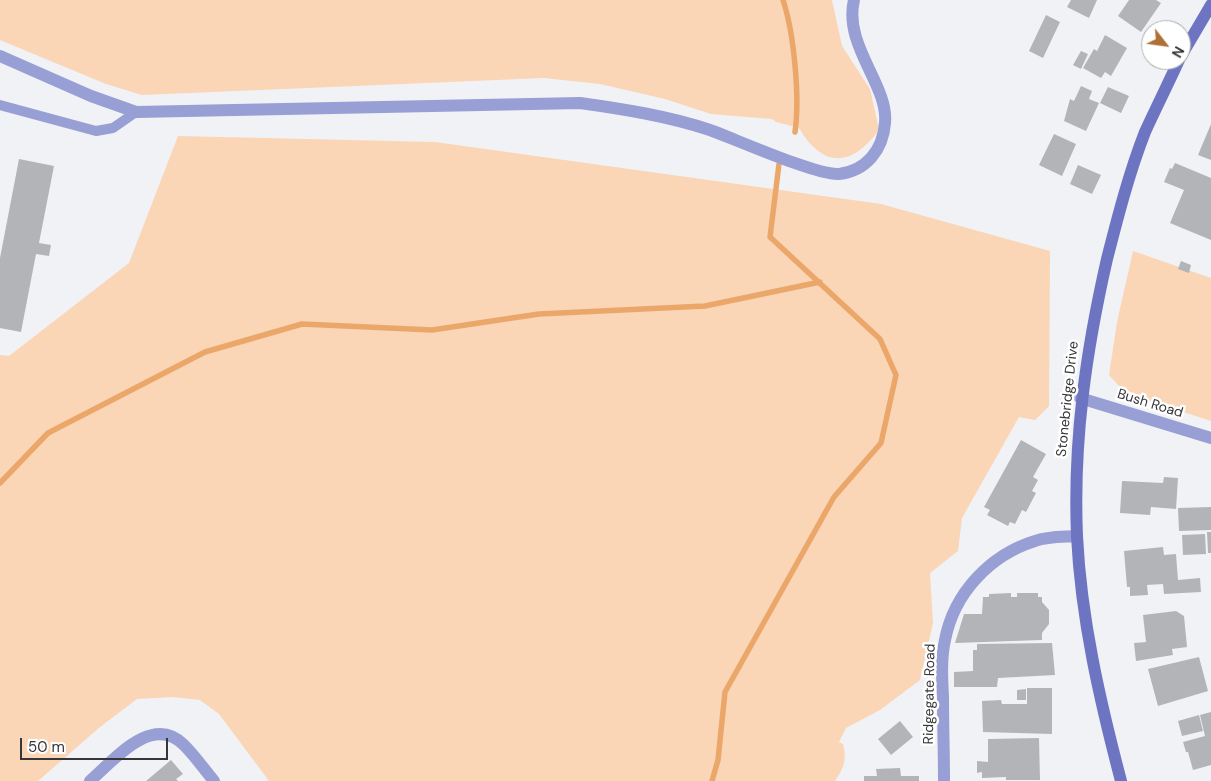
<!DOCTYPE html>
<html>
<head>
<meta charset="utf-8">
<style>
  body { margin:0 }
  #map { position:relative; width:1211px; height:781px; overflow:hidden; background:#f1f2f6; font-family:"DM Sans",sans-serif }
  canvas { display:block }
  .north { position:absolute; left:1141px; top:20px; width:50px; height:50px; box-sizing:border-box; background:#fff; border:1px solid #afafaf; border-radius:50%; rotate:120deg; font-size:14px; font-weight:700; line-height:20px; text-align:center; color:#363638 }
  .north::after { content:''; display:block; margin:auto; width:18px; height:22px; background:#ae7035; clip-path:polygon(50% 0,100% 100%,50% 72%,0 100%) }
  .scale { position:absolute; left:20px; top:738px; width:148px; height:22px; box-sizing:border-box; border:2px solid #363638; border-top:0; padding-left:6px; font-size:15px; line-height:18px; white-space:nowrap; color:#363638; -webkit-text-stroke:4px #fff; paint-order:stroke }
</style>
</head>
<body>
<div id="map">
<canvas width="1211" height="781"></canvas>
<div class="north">N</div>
<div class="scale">50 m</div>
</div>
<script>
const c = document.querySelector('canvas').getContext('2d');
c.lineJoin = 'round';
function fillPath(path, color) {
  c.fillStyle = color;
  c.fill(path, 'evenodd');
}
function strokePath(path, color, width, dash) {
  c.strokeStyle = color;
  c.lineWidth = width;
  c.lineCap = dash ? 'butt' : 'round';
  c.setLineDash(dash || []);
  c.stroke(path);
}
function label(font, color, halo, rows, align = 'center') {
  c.font = font + ' "DM Sans",sans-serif';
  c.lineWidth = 5;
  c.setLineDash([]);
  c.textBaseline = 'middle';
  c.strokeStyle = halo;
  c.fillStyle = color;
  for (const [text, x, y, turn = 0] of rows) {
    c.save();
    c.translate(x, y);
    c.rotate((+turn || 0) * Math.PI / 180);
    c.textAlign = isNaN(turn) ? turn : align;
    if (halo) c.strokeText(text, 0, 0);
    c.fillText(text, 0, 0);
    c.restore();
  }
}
const green = new Path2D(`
  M0 0H832L842 46 870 89 879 130C852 167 823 169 799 128L776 122 772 119 711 114 665 99 600 84 544 78 142 95 106 84 0 40Z
  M178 136 435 142 881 204 1050 251 1049 406 1035 420 1019 417 962 518 958 551 930 573 933 623 920 680 880 710 846 728 839 742 843 744C847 760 844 768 835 781H269L219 714 200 700 173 697 137 699 100 727 38 781H0V355L9 356 129 263Z
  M1133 251 1211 278V421L1134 396 1121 388 1109 375 1117 322Z`);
const stream = new Path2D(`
  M783 0C794 33 800 97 795 132
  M0 483 48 433 205 352 302 324 432 330 539 314 705 306 820 282
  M712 781 718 760 725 692 834 497 881 443 896 375 880 339 770 237 779 164`);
const building = new Path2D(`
  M1071 0H1097L1089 18 1067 7Z
  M1129 0H1156L1161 3 1141 32 1118 16Z
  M1046 15 1060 22 1043 58 1029 51Z
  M1105 35 1127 48 1111 76 1105 72 1101 78 1083 68 1094 49 1097 51Z
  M1081 51 1088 54 1081 69 1073 65Z
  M1081 86 1092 91 1089 99 1099 103 1086 131 1064 121 1070 99 1074 101Z
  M1108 87 1129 96 1121 113 1100 103Z
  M1211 124V160L1198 155Z
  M1054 134 1076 144 1062 176 1039 165Z
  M19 159 54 166 39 243 51 245 49 256 36 254 21 332 0 328V258Z
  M1175 163 1211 178V240L1170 223 1184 190 1164 182 1170 168 1172 169Z
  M1078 165 1101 175 1092 194 1070 184Z
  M1181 261 1191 265 1189 273 1178 269Z
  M1021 440 1046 454 1033 477 1038 480 1032 491 1036 493 1026 512 1022 510 1015 524 1010 522 1008 526 987 515 990 510 984 507Z
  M1164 477 1178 478 1176 509 1151 507 1150 515 1120 513 1122 481 1163 483Z
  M1211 507V530L1179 531 1178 508Z
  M1207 532H1211V553H1208Z
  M1205 534 1206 554 1183 555 1182 535Z
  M1163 547 1164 555 1176 554 1178 580 1200 578 1201 592 1164 594 1163 584 1147 585 1148 595 1130 596V587H1127L1124 551Z
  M1011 593V597H1017V593H1038V597H1042V602L1049 610V624L1042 633V640L955 643 964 614H982L983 597H989V594Z
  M1176 611 1184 616 1187 647 1172 649 1173 655 1136 661 1134 643 1146 642 1143 615Z
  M1052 643 1055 675 998 678 997 687H954V672L973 671V650H977V644Z
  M1199 657 1208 691 1158 706 1148 669Z
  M1027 688H1052V734L983 732 982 701 1001 700 1002 704H1027Z
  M1026 689V700H1017V690Z
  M1211 712V765L1193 770 1188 752H1186L1183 742 1205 736 1200 715Z
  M1199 715 1203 731 1182 736 1178 721Z
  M900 721 913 737 891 755 878 739Z
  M1039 738 1040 780H1006V777L982 778V772L977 773V761L988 762V739Z
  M171 760 183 774 176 779 178 781H146Z
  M900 768 901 776H919V781H864V776H877L876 769Z`);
const lane = new Path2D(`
  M0 105 96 131 113 128 136 112`);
const street = new Path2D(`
  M0 56 91 96 136 112 580 103C623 109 668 116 710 130 735 139 818 176 839 174 866 171 883 150 885 123 889 86 843 45 854 0
  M1080 398 1211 438
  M90 781C114 760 152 713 184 745 195 756 204 769 214 781
  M944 781C944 753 943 725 943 697 942 678 941 658 945 640 954 593 990 555 1035 541 1048 536 1064 537 1077 536`);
const secondary = new Path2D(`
  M1181 56 1211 5
  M1121 781C1100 701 1081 619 1077 536 1073 441 1086 351 1107 259 1118 216 1129 173 1145 132 1156 108 1168 84 1179 60`);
const streetNames = [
  ["Stonebridge Drive",1068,399,-84],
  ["Bush Road",1150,404,17],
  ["Ridgegate Road",930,694,-89]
];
fillPath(green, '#fad5b6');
strokePath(stream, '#eba76a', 5.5);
fillPath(building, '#b3b4b8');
strokePath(lane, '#979fd4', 10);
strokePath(street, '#979fd4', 12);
strokePath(secondary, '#6d75c2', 12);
label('14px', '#363638', '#fff', streetNames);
</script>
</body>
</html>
